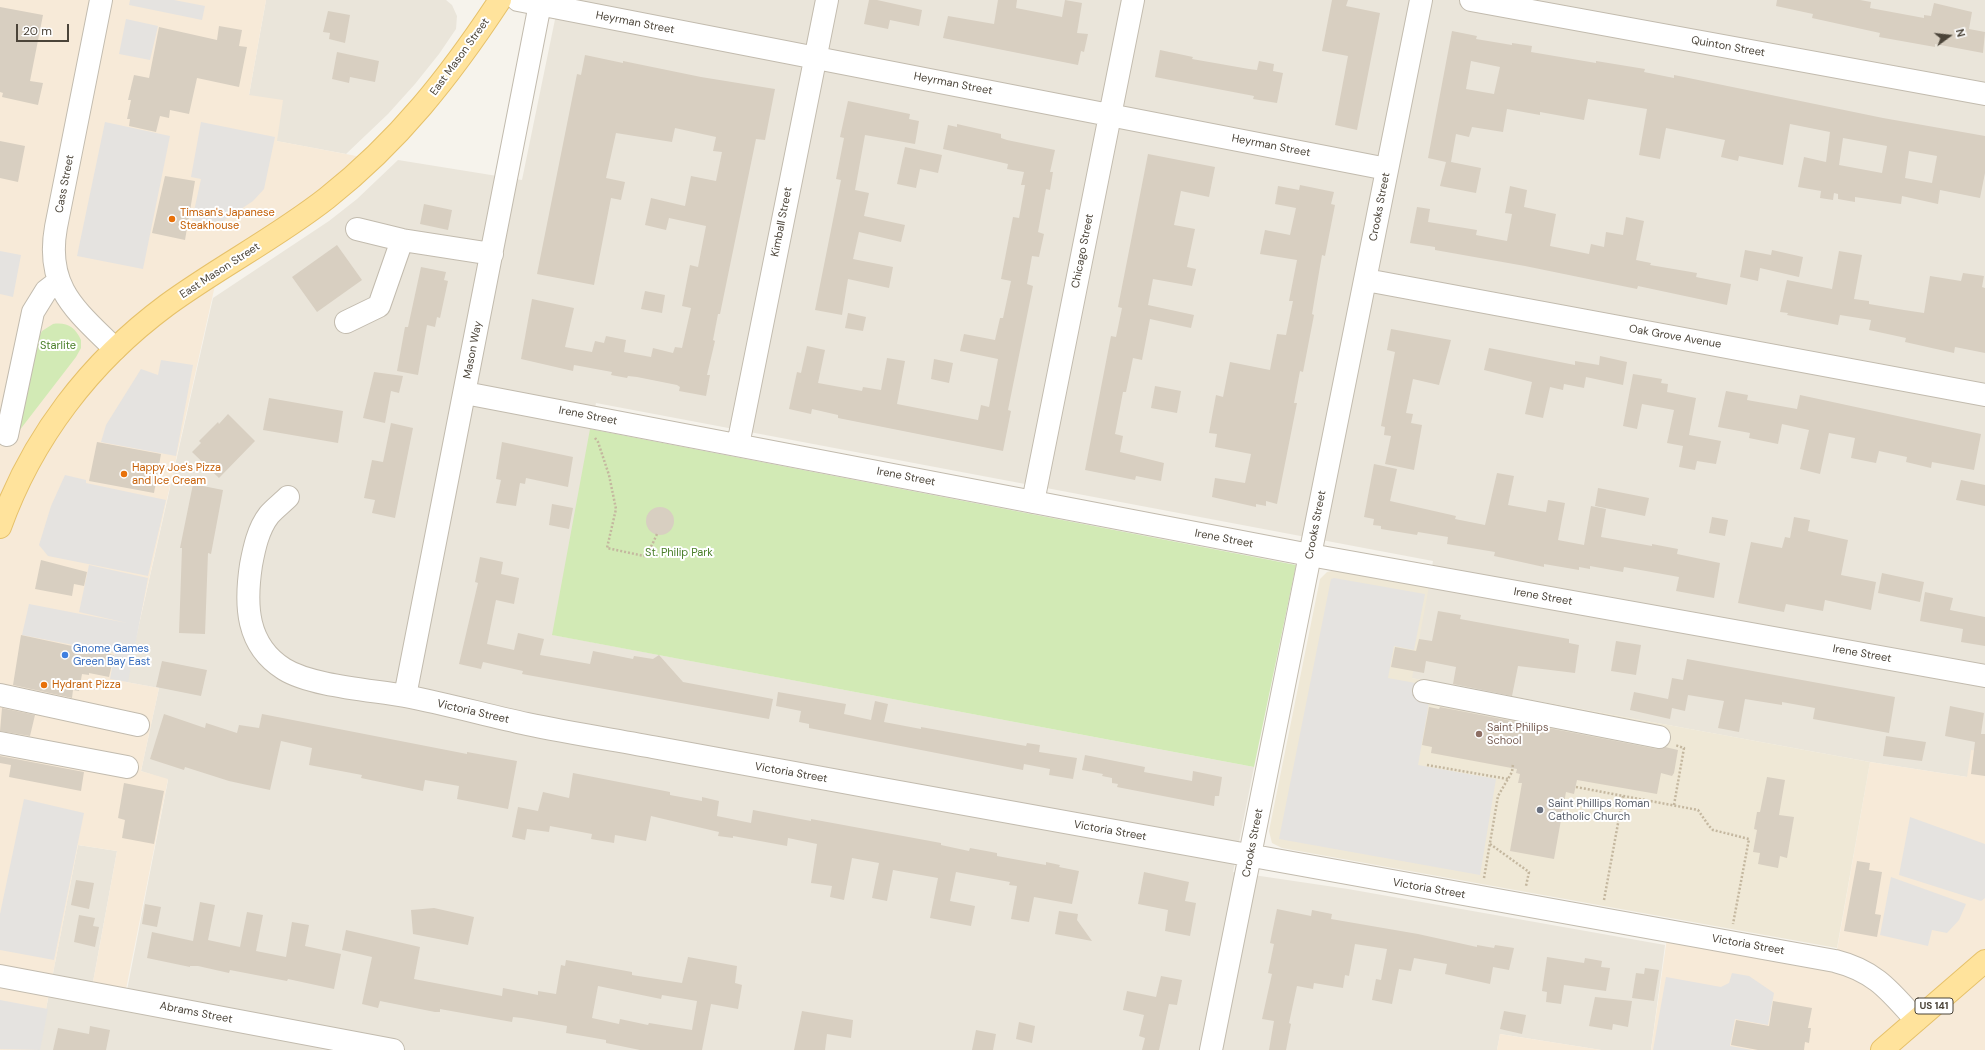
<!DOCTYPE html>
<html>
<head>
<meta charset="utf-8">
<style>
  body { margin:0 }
  #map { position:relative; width:1985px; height:1050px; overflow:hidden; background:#f6f3ec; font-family:"DM Sans",sans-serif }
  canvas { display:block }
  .north { position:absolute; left:1929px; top:16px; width:40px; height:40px; -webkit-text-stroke:3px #fff; paint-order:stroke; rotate:75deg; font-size:11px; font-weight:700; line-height:16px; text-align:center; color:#4b4439 }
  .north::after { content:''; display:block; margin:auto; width:14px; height:18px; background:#4b4439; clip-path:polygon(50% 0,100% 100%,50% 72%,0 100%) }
  .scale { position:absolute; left:16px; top:24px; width:53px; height:18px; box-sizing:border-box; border:2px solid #4b4439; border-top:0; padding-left:5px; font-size:12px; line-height:14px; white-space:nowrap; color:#4b4439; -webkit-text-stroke:3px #fff; paint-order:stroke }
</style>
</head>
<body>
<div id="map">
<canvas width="1985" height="1050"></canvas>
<div class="north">N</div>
<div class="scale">20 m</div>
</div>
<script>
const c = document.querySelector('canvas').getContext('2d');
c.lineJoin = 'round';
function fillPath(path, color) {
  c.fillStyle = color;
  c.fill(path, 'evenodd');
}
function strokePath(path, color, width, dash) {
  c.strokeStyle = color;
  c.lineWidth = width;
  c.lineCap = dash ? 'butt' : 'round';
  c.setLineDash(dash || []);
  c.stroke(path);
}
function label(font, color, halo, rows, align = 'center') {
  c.font = font + ' "DM Sans",sans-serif';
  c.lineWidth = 4;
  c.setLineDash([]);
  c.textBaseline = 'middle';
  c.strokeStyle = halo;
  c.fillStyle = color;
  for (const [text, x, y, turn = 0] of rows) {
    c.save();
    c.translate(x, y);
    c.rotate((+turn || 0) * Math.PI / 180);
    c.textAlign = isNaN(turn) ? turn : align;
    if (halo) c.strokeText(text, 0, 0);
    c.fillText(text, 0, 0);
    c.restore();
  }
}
const residential = new Path2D(`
  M266 0H446L452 5 457 16 456 29 439 54 415 84 388 114 346 154 276 141 249 95Z
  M559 0H1985V752L1967 777 1870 762 1411 678 1433 561 596 403 553 635 1254 767 1233 872 1348 889 1665 945 1651 1050H1601L1500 1034 1497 1050H38L78 845 117 851 89 1004 123 1011 168 780 141 771 159 688 126 682 213 298 329 221 357 199 398 160 522 180Z`);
const commercial = new Path2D(`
  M0 0H266L249 95 283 100 277 141 372 159 218 272 126 682 159 688 141 771 168 779 124 999 91 993 117 851 78 845 38 1050H0Z
  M1971 750 1985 752V1050H1651L1668 931 1835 961 1870 762 1967 777Z
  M1500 1034 1601 1050H1497Z`);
const education = new Path2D(`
  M1340 569 1429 586 1412 678 1870 762 1837 948 1282 848 1272 843 1269 831 1320 579 1327 572Z`);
const green = new Path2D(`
  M53 324C67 322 75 327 81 340V348L76 357 19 431 37 341 42 331Z
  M590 429 1296 565 1254 767 552 635Z`);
const parking = new Path2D(`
  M130 0H174L205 6 202 20 129 5Z
  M126 19 158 26 150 60 119 54Z
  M105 122 170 136 143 269 77 256Z
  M201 122 275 137 264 189 253 201 217 225 192 220 201 179 191 177Z
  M0 251 21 255 13 297 0 294Z
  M161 360 193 365 176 456 101 442 106 425 141 369 158 375Z
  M65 475 86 480V483L166 500 148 576 48 556 39 545 51 506Z
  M89 565 148 578 128 682 110 679 115 653 22 635 29 604 127 623 79 612Z
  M1334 578 1425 594 1414 650 1394 646 1388 678 1432 686 1418 765 1496 779 1480 875 1279 839 1331 579Z
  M24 799 84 813 54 960 0 950V914Z
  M1910 817 1985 844V898L1981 901 1899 875Z
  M1891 877 1966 904 1959 920 1947 933 1932 930 1928 946 1880 935Z
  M1732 973 1749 976 1774 993 1768 1025 1735 1019 1730 1046 1752 1050H1653L1666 977 1721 987 1729 983Z
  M0 1000 48 1009 40 1050 0 1049Z`);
const building = new Path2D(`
  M869 0H877L922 10 919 26 890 20 888 29 864 24Z
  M998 0H1017L1016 8 1062 17 1065 0 1082 3 1077 33 1088 34 1084 52 1081 51 1078 65 943 38 948 16 994 24Z
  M1332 0H1348L1346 6 1380 13 1357 130 1335 125 1348 56 1322 51Z
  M1777 0H1860L1871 2 1870 8 1924 18V15L1931 16 1934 3 1972 12 1969 29 1985 32 1983 53 1935 44V47L1879 37 1880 33 1812 18 1813 14 1776 6Z
  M0 7 43 15 30 81 43 83 38 105 2 97 3 93 0 92Z
  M328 11 350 15 345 43 329 39 330 33 323 32Z
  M219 26 242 30 239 46 247 47 239 87 197 78 189 114 170 110 169 118 160 116 156 132 129 126 130 119H127L131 100H128L134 75 149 78 159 27 217 40Z
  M1452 31 1477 36 1476 39 1512 45V43L1532 46 1531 52 1596 63V61L1645 69 1644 72 1674 78V75L1883 118 1985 136V173L1980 198 1940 190 1938 204 1902 196 1901 204 1855 197V202L1838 199V194L1834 193 1833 200 1820 198 1821 191 1798 187 1804 157 1826 162 1830 132 1790 124 1783 165 1739 156 1738 161 1721 157 1725 140 1666 128 1660 159 1639 155 1647 109 1588 99 1584 120 1540 112V115L1507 109 1503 132 1472 127 1469 137 1456 134 1451 162 1481 168 1476 193 1440 186 1446 162 1428 158ZM1471 61 1500 67 1494 94 1466 89ZM1843 138 1887 146 1882 173 1839 165ZM1909 151 1937 156 1932 183 1905 178Z
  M1160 50 1193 57 1192 59 1249 69 1257 70 1259 61 1274 64 1273 71 1283 73 1277 103 1253 99 1254 96 1155 77Z
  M337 52 379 61 375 82 350 77 349 83 332 79Z
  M585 55 623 63V61L701 77 775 89 765 140 756 139 720 314H718L713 340 715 341 707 375H710L706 396 679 391 680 387 677 385 637 377 628 376 627 378 611 375 612 372 574 365 573 371 521 359 532 299 574 308 565 347 592 352 595 341 604 343 606 336 626 340 624 352 651 357 653 348 673 353 675 347 682 348 691 308 682 306 690 265 698 267 706 226 669 218 666 230 645 225 651 198 685 206 691 176 716 181 722 152 713 151 716 137 675 128 672 142 616 133 606 178 625 182 621 200 611 198 594 285 537 274 577 74 581 75Z
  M848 101 910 114 909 119 919 121 915 144 865 135 855 190 869 193 864 216 905 225 901 242 859 232 853 259 893 267 889 288 848 279 842 315 815 310 841 180 836 179 844 138 840 137Z
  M957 124 1001 134V138L1007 140 1055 150 1050 172H1053L1050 190 1046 189 1038 232 1044 234 1039 257 1032 256 1027 284 1033 286 1008 410 1011 411 1003 451 838 418V415L812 409 811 414 789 409 797 372 801 373 807 346 825 350 818 383 862 391 863 387 881 390 887 358 905 361 897 404 978 420 981 405 989 407 998 359 960 351 964 334 995 340 1000 318H1003L1011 281 1001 279 1013 217 1019 218 1025 185H1021L1024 172 1007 169 1008 164 943 149 948 125 957 127Z
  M0 141 25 146 18 182 0 178Z
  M905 147 942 155 938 173 920 169 916 188 897 184Z
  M1148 154 1215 167 1209 197 1181 191 1174 225 1195 229 1187 267 1196 269 1192 286 1153 279 1148 305 1194 315 1191 328 1150 319 1142 360 1133 358 1126 392H1123L1115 434 1123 436 1120 452 1164 463 1161 481 1136 476 1135 480 1085 470 1111 336 1116 337 1122 308 1118 307Z
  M165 176 195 181 185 240 152 233Z
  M1300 185 1334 192 1331 204 1335 205 1325 256 1322 255 1316 290 1312 314 1314 315 1303 372 1300 371 1294 403H1297L1277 504 1266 501V506L1256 504V507L1212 497 1215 478 1245 483 1251 454 1215 447 1217 434 1209 433 1216 395 1223 397 1230 362 1270 370 1277 334 1286 335 1293 301H1289L1297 260 1260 254 1265 230 1290 235 1296 208 1275 204 1278 186 1299 190Z
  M1510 186 1527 190 1524 207 1556 214 1550 246 1589 254 1591 244 1604 247 1606 232 1623 235 1626 217 1644 221 1636 260 1651 263 1650 265 1697 273 1696 277 1731 284 1727 305 1638 286 1637 289 1525 266 1435 250V247L1410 243 1417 207 1430 209 1428 222 1477 230 1476 235 1507 241 1512 214 1505 213Z
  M424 204 452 210 448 230 420 224Z
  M337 245 362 280 317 312 292 277Z
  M1745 250 1771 255 1772 250 1803 257 1799 277 1760 268 1758 281 1740 277Z
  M1839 251 1862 255 1854 299 1869 301V304L1904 310 1924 313 1930 276 1961 281 1963 273 1984 276 1982 287 1985 288V353L1955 347 1954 353 1905 342 1906 338 1869 330 1871 320 1840 315 1838 325 1787 315 1788 313 1780 312 1787 280 1832 289Z
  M421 267 446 272 444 280 448 281 440 318 437 317 435 327 427 325 418 375 397 371 405 327H408Z
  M645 291 665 295 662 313 641 309Z
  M848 313 866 317 863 331 845 328Z
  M1391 329 1451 340 1439 385 1413 379 1406 413 1413 414 1411 423 1422 425 1414 470 1385 464 1391 436 1384 435 1385 427 1381 426 1395 352 1387 350Z
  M1489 348 1575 365V361L1599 365 1600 356 1627 362 1623 385 1586 377 1584 388 1564 384 1563 390 1550 387 1543 418 1525 414 1532 382 1484 370Z
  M934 359 953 363 949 383 931 379Z
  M374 372 403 376 399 393 391 391 385 423 363 418Z
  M1633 374 1662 379 1661 383 1668 384 1667 392 1696 398 1689 435 1721 441 1716 464 1697 461 1695 470 1679 467 1683 446 1667 443 1674 410 1642 404 1637 429 1623 426Z
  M1155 386 1181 391 1177 413 1151 408Z
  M1726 391 1748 395 1747 400 1797 409 1800 395 1981 434 1974 470 1932 462 1931 468 1906 462 1907 457 1879 451 1876 463 1851 458 1855 438 1829 433 1820 474 1800 469 1809 430 1782 424 1778 444 1749 438 1750 433 1718 427Z
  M269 398 343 411 338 443 263 430Z
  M228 414 255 441 219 478 192 452 201 443 199 441 218 422 219 424Z
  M391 423 413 428 395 518 372 513 375 500 364 498 372 460 383 462Z
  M97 442 161 454 154 493 89 481Z
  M502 442 573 457 568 487 526 478 525 484 520 483 516 506 496 503 501 480 496 479Z
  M1374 464 1397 469 1390 501 1456 516 1455 519 1485 525 1497 473 1514 476 1508 505 1546 512 1548 500 1565 503 1558 540 1584 545 1591 506 1606 509 1601 537 1652 546V544L1678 549 1677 554 1720 563 1714 598 1676 591 1679 577 1624 567 1623 572 1590 566V569L1579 567V570L1544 564V567L1494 556 1495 552 1447 544 1448 537 1418 532 1417 535 1381 529V526L1373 525 1374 519 1364 517Z
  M1961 480 1985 485V506L1956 500Z
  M193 484 223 490 211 554 208 553 205 634 179 633 182 548H180Z
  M1598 488 1649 498 1645 516 1595 506Z
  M552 504 573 508 569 529 549 525Z
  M646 521a14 14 0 1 1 28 0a14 14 0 1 1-28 0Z
  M1712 517 1728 520 1725 536 1709 533Z
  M1794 517 1810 520 1808 531 1848 540 1841 575 1876 582 1871 610 1825 600 1823 611 1786 604 1784 612 1738 603 1751 542 1782 548 1785 537 1790 538Z
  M480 557 503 562 501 574 519 578 514 604 496 600 487 644 514 650 518 633 544 639 540 655 590 664 593 651 633 659 634 656 653 659 659 655 683 682 773 699 769 719 522 674 523 671 483 662 481 669 459 664 478 583 475 582Z
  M41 560 87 572 84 586 74 584 72 596 35 589Z
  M1882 573 1924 582 1920 602 1878 593Z
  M1925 592 1953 598 1950 610 1985 617V646L1961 642 1963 629 1920 621Z
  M1438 611 1461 615 1460 619 1569 639V643L1579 645 1575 673 1518 666 1512 696 1453 684 1456 667 1426 661 1424 673 1391 667 1395 647 1416 651 1419 639 1432 641Z
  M21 635 114 655 109 677 89 673V675L82 674 79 691 73 690 72 698 13 685Z
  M1616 641 1641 645 1636 675 1611 671Z
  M1687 659 1895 697 1889 733 1813 719 1815 708 1782 702V705L1745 699 1739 732 1718 728 1724 701 1688 695 1685 711 1672 708 1670 719 1630 710 1634 692 1668 699 1672 678 1683 680Z
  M162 661 207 670 201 696 156 687Z
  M778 692 846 704 844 714 871 720 875 701 888 704 884 722 921 729V727L1026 746 1027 743 1040 745 1039 752 1077 758 1073 779 1049 775 1050 769 1024 764 1023 770 809 728V724L799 722 801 711 776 706Z
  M1950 706 1984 713 1981 734H1985V776L1971 774 1975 742 1945 736Z
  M1429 707 1439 709 1440 707 1657 749 1665 747 1678 750 1674 773 1672 776 1661 773 1657 794 1577 780 1574 794 1566 792 1554 859 1510 851 1522 783H1518L1520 774 1516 773 1517 769 1431 753 1432 747 1422 745Z
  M2 708 35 715 30 736 0 731Z
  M164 714 205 728 206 723 237 733 239 725 259 728 262 714 467 754V752L517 761 508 809 457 799 459 786 425 780 423 791 361 778 362 775 309 765 312 748 281 741 270 790 229 781 185 767 184 770 150 759Z
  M1886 736 1926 742 1922 761 1883 756Z
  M1085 755 1145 767 1144 772 1192 781 1193 771 1222 777 1219 796H1215L1214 806 1117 787 1118 784 1112 783V778L1102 776 1103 774 1082 770Z
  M0 756 84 772 81 791 9 777 11 765 0 763Z
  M573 773 670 792V795L702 801V797L719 801 717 816 751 823 753 810 811 821V819L941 843V845L969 851 970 848 997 853V856L1046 865V862L1060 865 1059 867 1079 871 1072 904 1034 897 1029 922 1011 919 1017 886 1009 885 1010 882 956 872 950 901 975 906 971 926 930 918 938 878 893 870 887 901 872 898 879 863 852 858 844 900 830 897 832 886 811 883 817 844 788 838 787 846 733 836V838L718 836 719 832 651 816 646 841 615 835 614 843 591 839 592 834 550 826 549 832 527 829 525 840 512 837 518 807 538 811 543 792 569 798Z
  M1767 777 1785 780 1779 815 1794 817 1787 858 1780 856 1778 868 1758 864 1760 853 1753 852 1757 830 1754 829 1757 812H1760Z
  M124 783 164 791 154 844 122 838 125 820 118 818Z
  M1857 861 1870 863 1869 870 1882 872 1875 914 1881 915 1877 937 1844 931Z
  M1144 872 1189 882 1185 901 1196 903 1190 936 1165 931 1168 910 1138 904Z
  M76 880 94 883 89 909 71 905Z
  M200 902 215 905 208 940 240 947 247 912 263 915 256 951 286 957 292 922 309 925 305 946 341 954 334 989 288 979 287 981 230 970 229 973 198 966H190V967L147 958 152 932 193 941Z
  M145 904 161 907 157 927 142 924Z
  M434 908 474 917 468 945 413 934 411 910Z
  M1277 909 1311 916 1312 910 1332 914 1331 919 1418 934 1477 947V945L1494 948 1495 945 1514 948 1509 970 1493 967 1490 984 1445 974 1447 964 1414 958 1411 971 1399 969 1392 1004 1372 1000 1376 979 1381 980 1387 949 1355 944 1349 976 1345 975 1343 988 1314 983 1313 989 1297 986 1289 1023 1291 1024 1286 1050H1269L1274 1021 1262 1019 1272 974 1268 973 1274 944 1270 943Z
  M1059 911 1078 914 1077 920 1092 941 1055 934Z
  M79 915 95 918 93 926 99 927 95 947 74 942Z
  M346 930 420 947 414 979 502 996 503 988 538 995V991L556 994 561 965 565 966 566 960 632 972V975L682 983 688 957 737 966 735 983 742 985 738 1009 711 1004 702 1050H640L606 1043V1040L566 1033 567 1026 522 1018 513 1017 512 1022 440 1009V1012H435L380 1001 378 1008 362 1004 372 957 342 950ZM598 986 661 999 662 995 697 1001 692 1030 649 1023 648 1025 620 1019 619 1024 592 1018Z
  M1547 957 1584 963 1585 958 1602 961 1601 967 1610 968 1606 991 1564 985 1561 1004 1546 1002 1547 992 1542 991Z
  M1645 968 1659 970 1654 1001 1632 998 1636 973 1644 974Z
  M1161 976 1182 980 1177 1005 1169 1004 1159 1050H1142L1145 1038 1139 1036 1144 1015 1123 1010 1127 991 1156 997Z
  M1595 997 1632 1001 1628 1027 1613 1024 1612 1030 1589 1026Z
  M1773 1001 1812 1008 1808 1028H1811L1809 1043 1805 1042 1804 1050H1758L1731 1045 1736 1020 1769 1026Z
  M802 1011 853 1020 851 1038 827 1034 825 1050H794Z
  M1504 1011 1526 1015 1522 1034 1500 1029Z
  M1019 1022 1035 1026 1032 1043 1016 1039Z
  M90 1026 110 1030 106 1050H53L58 1028 89 1034Z
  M976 1030 996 1034 993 1050H972Z`);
const path = new Path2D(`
  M595 438 598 442 609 475 616 509 607 548 644 556 652 545 657 534
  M1427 765 1508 779
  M1576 787 1698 810 1709 826 1713 830 1749 839 1733 924
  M1674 805 1684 748 1675 745
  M1490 844 1529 872 1526 886
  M1484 878 1498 796 1512 772 1513 764
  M1604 900 1623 796`);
const minor = new Path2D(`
  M101 0 56 227C45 288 76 310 115 349
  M518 0 1387 169
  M1471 0 1985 94
  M357 229 402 240 492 254
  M1366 280 1985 395
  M346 322 379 306 402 240
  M465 393 1310 555 1985 676
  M7 435 33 312 46 291 59 281
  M738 445 827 0
  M288 497C282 503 274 509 269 515 258 529 254 549 251 565 245 605 246 645 284 669 311 686 372 690 405 696 446 704 486 715 527 724 570 733 615 740 658 748 1050 820 1442 891 1835 961 1875 971 1890 991 1916 1020
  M1033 502 1133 0
  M1424 691 1659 737
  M0 695 138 725
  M405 696 540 4
  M0 743 127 767
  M0 976 393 1050
  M1211 1050 1421 0`);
const major = new Path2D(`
  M0 527C32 438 90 362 167 305 219 267 276 238 327 198 399 141 450 76 500 0
  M1882 1050 1985 961`);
const markers = [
  [172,219,4,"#e8710a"],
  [124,474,4,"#e8710a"],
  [65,655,4,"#3f7fe0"],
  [44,685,4,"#e8710a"],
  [1479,734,4,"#8d6e63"],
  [1540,810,4,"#6b7280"]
];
const shields = [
  [1934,1006,38]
];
const shieldNames = [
  ["US 141",1934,1006]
];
const streetNames = [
  ["Heyrman Street",635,23,11],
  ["Quinton Street",1728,47,10],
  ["East Mason Street",460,57,-54],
  ["Heyrman Street",953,84,11],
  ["Heyrman Street",1271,146,11],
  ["Cass Street",65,184,-79],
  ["Crooks Street",1380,207,-79],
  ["Kimball Street",782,222,-79],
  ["Chicago Street",1083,251,-79],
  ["East Mason Street",220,271,-33],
  ["Oak Grove Avenue",1675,337,10],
  ["Mason Way",473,350,-79],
  ["Irene Street",588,416,11],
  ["Irene Street",906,477,11],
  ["Crooks Street",1316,525,-79],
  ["Irene Street",1224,539,11],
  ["Irene Street",1543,597,10],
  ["Irene Street",1862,654,10],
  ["Victoria Street",473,712,13],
  ["Victoria Street",791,773,10],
  ["Victoria Street",1110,831,10],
  ["Crooks Street",1253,843,-79],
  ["Victoria Street",1429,889,10],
  ["Victoria Street",1748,945,10],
  ["Abrams Street",196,1013,11]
];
const foodNames = [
  ["Timsan's Japanese",180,213],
  ["Steakhouse",180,226],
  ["Happy Joe's Pizza",132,468],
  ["and Ice Cream",132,481],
  ["Hydrant Pizza",52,685]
];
const parkNames = [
  ["Starlite",58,346],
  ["St. Philip Park",679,553]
];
const shopNames = [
  ["Gnome Games",73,649],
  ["Green Bay East",73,662]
];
const educationNames = [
  ["Saint Philips",1487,728],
  ["School",1487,741]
];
const worshipNames = [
  ["Saint Phillips Roman",1548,804],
  ["Catholic Church",1548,817]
];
fillPath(residential, '#eae5da');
fillPath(commercial, '#f7ead8');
fillPath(education, '#efe8d6');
fillPath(green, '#d2eab5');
fillPath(parking, '#e5e3e0');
fillPath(building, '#d8cfc1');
strokePath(minor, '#c2bbae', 24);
strokePath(major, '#e6c16a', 24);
strokePath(path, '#c4b79f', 2.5, [2, 2]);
strokePath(minor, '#fff', 22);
strokePath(major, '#ffe39c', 22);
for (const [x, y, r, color] of markers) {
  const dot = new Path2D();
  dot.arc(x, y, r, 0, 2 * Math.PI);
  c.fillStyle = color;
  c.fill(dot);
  strokePath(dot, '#fff', 1.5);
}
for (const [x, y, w] of shields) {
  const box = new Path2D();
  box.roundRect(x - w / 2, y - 8, w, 16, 3);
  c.fillStyle = '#fff';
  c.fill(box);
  strokePath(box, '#4b4439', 1);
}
label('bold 10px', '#4b4439', null, shieldNames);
label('11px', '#4b4439', '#fff', streetNames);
label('11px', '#c56008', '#fff', foodNames, 'left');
label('11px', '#4a7f2a', '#fff', parkNames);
label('11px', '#366cbe', '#fff', shopNames, 'left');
label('11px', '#785e54', '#fff', educationNames, 'left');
label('11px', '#5b616d', '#fff', worshipNames, 'left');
</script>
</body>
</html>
